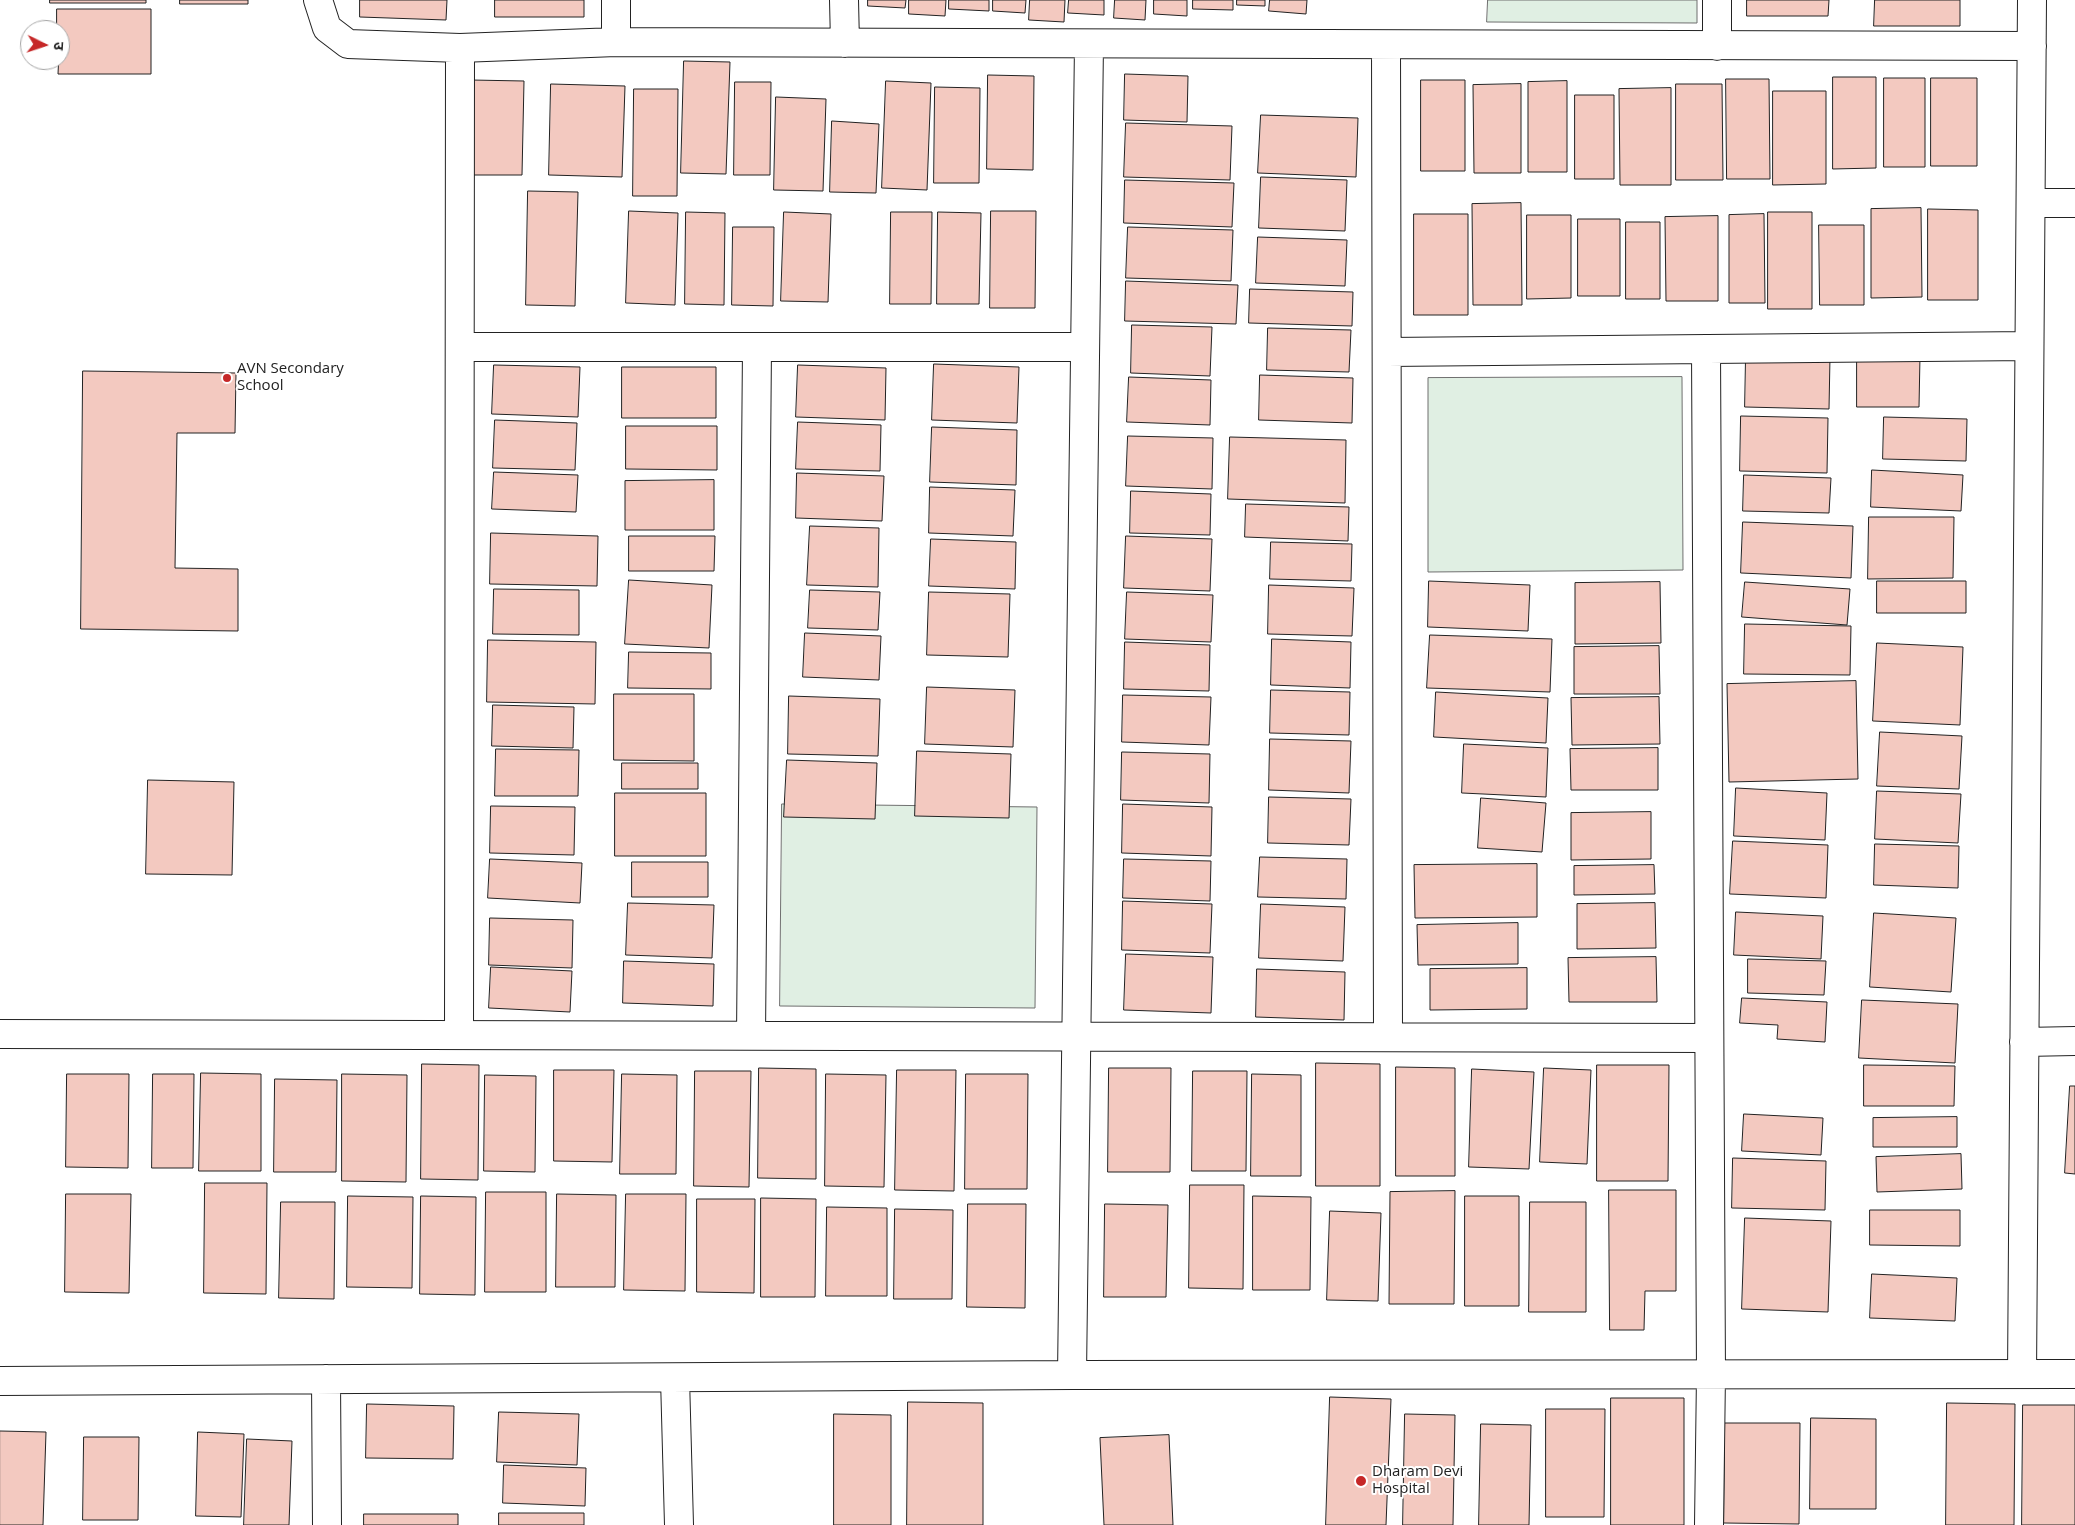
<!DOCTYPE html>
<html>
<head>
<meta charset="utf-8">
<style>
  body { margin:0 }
  #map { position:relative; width:2075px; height:1525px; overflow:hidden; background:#fff; font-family:"Open Sans","Noto Sans Devanagari",sans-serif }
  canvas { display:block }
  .north { position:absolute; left:20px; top:20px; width:50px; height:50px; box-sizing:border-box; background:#fff; border:1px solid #a7a7a7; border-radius:50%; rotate:94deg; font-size:14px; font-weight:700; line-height:20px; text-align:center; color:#222 }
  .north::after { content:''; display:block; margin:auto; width:18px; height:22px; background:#c62828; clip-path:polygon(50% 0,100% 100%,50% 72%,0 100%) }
</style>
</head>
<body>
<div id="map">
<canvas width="2075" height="1525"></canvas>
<div class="north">उ</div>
</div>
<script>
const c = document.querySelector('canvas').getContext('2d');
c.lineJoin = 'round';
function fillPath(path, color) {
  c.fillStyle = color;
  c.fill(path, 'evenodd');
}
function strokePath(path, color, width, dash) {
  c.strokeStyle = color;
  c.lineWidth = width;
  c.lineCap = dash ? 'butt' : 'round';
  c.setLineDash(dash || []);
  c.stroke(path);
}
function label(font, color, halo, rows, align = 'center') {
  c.font = font + ' "Open Sans",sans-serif';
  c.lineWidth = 4;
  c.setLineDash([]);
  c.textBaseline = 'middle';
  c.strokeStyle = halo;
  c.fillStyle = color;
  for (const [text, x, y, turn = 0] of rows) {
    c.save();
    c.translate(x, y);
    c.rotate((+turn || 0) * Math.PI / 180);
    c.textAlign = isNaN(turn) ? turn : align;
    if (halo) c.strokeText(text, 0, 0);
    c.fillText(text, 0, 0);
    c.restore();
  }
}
const green = new Path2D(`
  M1488 0H1697V23L1487 22Z
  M1682 377 1683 570 1428 572V378Z
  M782 804 1037 807 1035 1008 780 1006Z`);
const building = new Path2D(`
  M50 0H146V3H50Z
  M180 0H248V4H180Z
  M360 0H447L446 20 360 17Z
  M495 0H584V17H495Z
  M868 0H906L905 8 868 6Z
  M909 0H946L945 16 909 14Z
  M949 0H989V11L949 9Z
  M993 0H1026L1025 13 993 11Z
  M1030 0H1065L1064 22 1029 20Z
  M1069 0H1104V15L1068 13Z
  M1115 0H1146L1145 20 1114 18Z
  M1154 0H1187V16L1154 14Z
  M1193 0H1233V10L1193 9Z
  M1237 0H1265V6L1237 5Z
  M1270 0H1307L1306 14 1269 11Z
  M1747 0H1829L1828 16H1747Z
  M1875 0H1960V26H1874Z
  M57 9H151V74H58L60 30H57Z
  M684 61 730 62 726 174 681 173Z
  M1125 74 1188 76 1187 122 1124 120Z
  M988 75 1034 76 1033 170 987 169Z
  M1833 77H1876V168L1833 169Z
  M1884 78H1925V167H1884Z
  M1931 78H1977V166H1931Z
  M1726 79H1769L1770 179H1727Z
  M471 80 524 81 522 175H470Z
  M1421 80H1465V171H1421Z
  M886 81 931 83 927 190 882 188Z
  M1567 81V172H1528V82Z
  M735 82H771L770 175H734Z
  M551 84 625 86 622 177 549 175Z
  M1521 84V173H1474L1473 85Z
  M1676 84H1722L1723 180H1676Z
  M935 87 980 88 979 183H934Z
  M1671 88V185H1620L1619 89Z
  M634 89H678L677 196H633Z
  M1773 91H1826V184L1773 185Z
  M1575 95H1614V179H1575Z
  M776 97 826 99 823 191 774 190Z
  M1261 115 1358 118 1356 177 1258 173Z
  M832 121 879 124 876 193 830 192Z
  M1126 123 1232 126 1230 180 1124 177Z
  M1261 177 1347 180 1345 231 1259 228Z
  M1125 180 1234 183 1232 227 1124 223Z
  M528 191 578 192 575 306 526 305Z
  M1521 203 1522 305H1473L1472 204Z
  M1921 208 1922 297 1871 298V209Z
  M1928 209 1978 210V300H1928Z
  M629 211 678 213 675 305 626 303Z
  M991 211H1036L1035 308H990Z
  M686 212 725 213 724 305 685 304Z
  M784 212 831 214 828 302 781 301Z
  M891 212H932L931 304H890Z
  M938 212 981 213 979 304H937Z
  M1768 212H1812V309H1768Z
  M1414 214H1468V315H1414Z
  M1764 214 1765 303H1729V215Z
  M1527 215H1571V298L1527 299Z
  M1718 216V301H1666L1665 217Z
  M1578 219H1620V296H1578Z
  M1626 222H1660V299H1626Z
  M1819 225H1864V305H1820Z
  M733 227H774L773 306 732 305Z
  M1128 227 1233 230 1231 281 1126 278Z
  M1258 237 1347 240 1345 286 1256 283Z
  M1126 281 1238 285 1236 324 1125 321Z
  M1250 289 1353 292 1352 326 1249 323Z
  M1132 325 1212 327 1210 376 1131 373Z
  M1268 328 1351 330 1349 372 1267 370Z
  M1746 355 1830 357 1829 409 1745 407Z
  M1857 355 1920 356 1919 407H1857Z
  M934 364 1019 367 1017 423 932 420Z
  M494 365 580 367 578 417 492 414Z
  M798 365 886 368 885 420 796 417Z
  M622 367H716V418H622Z
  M83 371 236 373 235 433H177L175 568 238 569V631L81 629Z
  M1260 375 1353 378 1352 423 1259 420Z
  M1129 377 1211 380 1210 425 1127 422Z
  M1741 416 1828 418 1827 473 1740 471Z
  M1884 417 1967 419 1966 461 1883 459Z
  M495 420 577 423 575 470 493 468Z
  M798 422 881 425 880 471 796 469Z
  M626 426H717V470L626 469Z
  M932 427 1017 430 1016 485 930 482Z
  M1128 436 1213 438 1212 489 1126 486Z
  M1230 437 1346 440 1345 503 1228 499Z
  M1872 470 1963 475 1961 511 1871 507Z
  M494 472 578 475 576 512 492 509Z
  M797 473 884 476 882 521 796 518Z
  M1744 475 1831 478 1829 513 1743 511Z
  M714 480V530H625V481Z
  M930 487 1015 490 1013 536 929 533Z
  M1131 491 1211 494 1210 535 1130 533Z
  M1246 504 1349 507 1348 541 1245 537Z
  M1869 517H1954L1953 578 1868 579Z
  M1743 522 1853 526 1851 578 1741 573Z
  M810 526 879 528 878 587 807 585Z
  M491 533 598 536 597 586 490 584Z
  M629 536H715L714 571H629Z
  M1126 536 1212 539 1210 591 1124 588Z
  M931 539 1016 542 1015 589 929 586Z
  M1271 542 1352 544 1351 581 1270 579Z
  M629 580 712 585 709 648 625 644Z
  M1429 581 1530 585 1528 631 1428 627Z
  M1877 581H1966V613H1877Z
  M1660 582 1661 643 1575 644V583Z
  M1745 582 1850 589 1847 625 1742 617Z
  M1269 585 1354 588 1352 636 1268 634Z
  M494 589 579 590V635L493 634Z
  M810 590 880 592 878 630 808 628Z
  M929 592 1010 594 1008 657 927 655Z
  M1127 592 1213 595 1211 642 1125 639Z
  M1745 624 1851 626 1850 675 1744 674Z
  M805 633 881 636 879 680 803 677Z
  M1430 635 1552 639 1550 692 1427 688Z
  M1272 639 1351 642 1350 688 1271 685Z
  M488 640 596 642 595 704 487 702Z
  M1125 642 1210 645 1209 691 1124 689Z
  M1877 643 1963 647 1960 725 1873 721Z
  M1659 646 1660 694H1574V647Z
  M629 652 711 653V689L628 688Z
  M1856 681 1858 779 1729 782 1727 684Z
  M927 687 1015 690 1013 747 925 744Z
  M1271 690 1350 692 1349 735 1270 733Z
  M1436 692 1548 698 1546 743 1434 737Z
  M614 694H694V761L614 760Z
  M1123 695 1211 697 1209 745 1122 742Z
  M789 696 880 699 878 756 788 754Z
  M1659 697 1660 744 1572 745 1571 698Z
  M493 705 574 707 573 748 492 746Z
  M1880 732 1962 736 1959 789 1877 786Z
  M1270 739 1351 741 1349 793 1269 790Z
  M1464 744 1548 748 1546 797 1462 793Z
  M1658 748V790H1571L1570 749Z
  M496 749 579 750 578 796H495Z
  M917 751 1011 754 1009 818 915 816Z
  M1122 752 1210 754 1209 803 1121 800Z
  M787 760 877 763 875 819 784 817Z
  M622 763H698V789H622Z
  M148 780 234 782 232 875 146 874Z
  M1736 788 1827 793 1825 840 1734 836Z
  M1877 791 1961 794 1958 843 1875 839Z
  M615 793H706V856H615Z
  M1269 797 1351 799 1349 845 1268 843Z
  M1481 798 1546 803 1542 852 1478 848Z
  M1123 804 1212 807 1211 856 1122 853Z
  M491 806 575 807 574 855 490 853Z
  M1651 812V859L1571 860V813Z
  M1733 841 1828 845 1826 898 1730 894Z
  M1875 844 1959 846 1958 888 1874 885Z
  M1260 857 1347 859 1346 899 1258 897Z
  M490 859 582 863 580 903 488 898Z
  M1124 859 1211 861 1210 901 1123 898Z
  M632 862H708V897H632Z
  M1537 864V917L1415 918 1414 865Z
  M1654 865 1655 894 1574 895V866Z
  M1123 901 1212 904 1210 953 1122 950Z
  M628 903 714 905 712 958 626 955Z
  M1655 903 1656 948 1577 949V904Z
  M1261 904 1345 907 1343 961 1259 958Z
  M1736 912 1823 916 1821 959 1734 955Z
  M1874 913 1956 918 1951 992 1870 987Z
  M490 918 573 920 572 968 489 965Z
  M1518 923V964L1418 965 1417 925Z
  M1126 954 1213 957 1211 1013 1124 1010Z
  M1656 957 1657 1002H1569L1568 958Z
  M1748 959 1826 961 1824 995 1748 993Z
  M624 961 714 964 713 1006 623 1003Z
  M491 967 572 971 570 1012 489 1008Z
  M1527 968V1009L1430 1010V969Z
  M1257 969 1345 972 1344 1020 1256 1017Z
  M1742 998 1827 1002 1825 1042 1777 1039 1778 1025 1740 1023Z
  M1862 1000 1958 1004 1955 1063 1859 1058Z
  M1316 1063 1380 1064V1186H1316Z
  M422 1064 479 1065 478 1180 421 1179Z
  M1597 1065H1669L1668 1181H1597Z
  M1864 1065 1955 1066 1954 1106H1864Z
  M1396 1067 1455 1068V1176H1396Z
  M759 1068 816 1069V1179L758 1178Z
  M1109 1068H1171L1170 1172H1108Z
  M1544 1068 1591 1070 1587 1164 1540 1162Z
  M1472 1069 1534 1072 1529 1169 1469 1167Z
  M554 1070H614L612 1162 554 1161Z
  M897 1070H956L954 1191 895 1190Z
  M695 1071H751L749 1187 694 1186Z
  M1193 1071H1247L1246 1171H1192Z
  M201 1073 261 1074V1171H199Z
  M67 1074H129L128 1168 66 1167Z
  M153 1074H194L193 1168H152Z
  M342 1074 407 1075 406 1182 342 1181Z
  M622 1074 677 1075 676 1174H620Z
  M826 1074 886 1075 884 1187 825 1186Z
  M966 1074H1028L1027 1189H965Z
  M1252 1074 1301 1075V1176H1251Z
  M485 1075 536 1076 535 1172 484 1171Z
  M275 1079 337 1080 336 1172H274Z
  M2070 1086H2075V1174L2065 1173Z
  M1744 1114 1823 1118 1821 1155 1742 1151Z
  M1957 1117V1147H1873V1118Z
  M1961 1154 1962 1189 1877 1192 1876 1157Z
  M1733 1158 1826 1161 1825 1210 1732 1208Z
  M205 1183H267L266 1294 204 1293Z
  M1190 1185H1244L1243 1289 1189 1288Z
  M1609 1190H1676V1291H1645L1644 1330H1610Z
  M1455 1191 1454 1304H1389L1390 1192Z
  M486 1192H546V1292H485Z
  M66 1194H131L129 1293 65 1292Z
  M557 1194 616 1195 615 1287H556Z
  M626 1194H686L685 1291 624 1290Z
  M348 1196 413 1197 412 1288 347 1287Z
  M421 1196 476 1197 475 1295 420 1294Z
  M1253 1196 1311 1197 1310 1290H1253Z
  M1465 1196H1519V1306H1465Z
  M761 1198 816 1199 815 1297H761Z
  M697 1199H755L754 1293 697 1292Z
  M281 1202H335L334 1299 279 1298Z
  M1530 1202H1586V1312H1529Z
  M968 1204H1026L1025 1308 967 1307Z
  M1105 1204 1168 1205 1166 1297H1104Z
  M827 1207 887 1208V1296H826Z
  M895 1209 953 1210 952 1299H894Z
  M1870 1210H1960V1246L1870 1245Z
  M1330 1211 1381 1213 1378 1301 1327 1300Z
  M1745 1218 1831 1221 1828 1312 1742 1309Z
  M1872 1274 1957 1278 1955 1321 1870 1318Z
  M1330 1397 1391 1399 1386 1525H1326Z
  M1611 1398H1684V1525H1611Z
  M908 1402 983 1403V1525H907Z
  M1947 1403 2015 1404 2014 1525H1946Z
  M367 1404 454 1406 453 1459 366 1458Z
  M2023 1405H2075V1525H2022Z
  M1546 1409H1605L1604 1517H1546Z
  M499 1412 579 1414 577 1465 497 1462Z
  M834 1414 891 1415V1525H834Z
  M1405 1414 1455 1415 1453 1525H1403Z
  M1811 1418 1876 1419V1509H1810Z
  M1725 1423H1800L1799 1524 1724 1523Z
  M1481 1424 1531 1425 1529 1525H1479Z
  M0 1431 46 1432 43 1525H0Z
  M198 1432 244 1434 241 1517 196 1516Z
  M1169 1435 1173 1525H1104L1100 1438Z
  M84 1437H139L138 1520H83Z
  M247 1439 292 1441 289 1525H244Z
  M504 1465 586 1468 585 1506 503 1503Z
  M499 1513H584V1525H499Z
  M364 1514H458V1525H364Z`);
const minor = new Path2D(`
  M318 0 327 28 348 44 460 48 616 42 2032 46
  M616 0V42
  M844 0 845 43
  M1386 45 1388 1037
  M1717 46V0
  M2031 203H2075
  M460 347H1085
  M1706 349 1711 1374 1709 1525
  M1387 352 2029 346
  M0 1034 1709 1038
  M459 1035 460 48
  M751 1036 757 347
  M2024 1042 2075 1041
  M2022 1374 2032 0
  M1072 1375 1089 44
  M675 1378 679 1525
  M326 1379 327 1525
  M0 1381 1072 1375 2075 1374`);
const markers = [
  [227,378,5,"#c62828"],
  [1361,1481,6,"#c62828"]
];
const poiNames = [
  ["AVN Secondary",237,369],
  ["School",237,386],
  ["Dharam Devi",1372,1472],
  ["Hospital",1372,1489]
];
fillPath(green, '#e0efe3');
strokePath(green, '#6f6f6f', 1);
fillPath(building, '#f3c9c0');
strokePath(building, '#222', 1);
strokePath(minor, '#222', 30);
strokePath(minor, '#fff', 28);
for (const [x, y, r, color] of markers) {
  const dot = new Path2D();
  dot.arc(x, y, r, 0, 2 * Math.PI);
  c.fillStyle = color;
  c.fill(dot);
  strokePath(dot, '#fff', 2);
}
label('15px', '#222', '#fff', poiNames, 'left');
</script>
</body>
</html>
